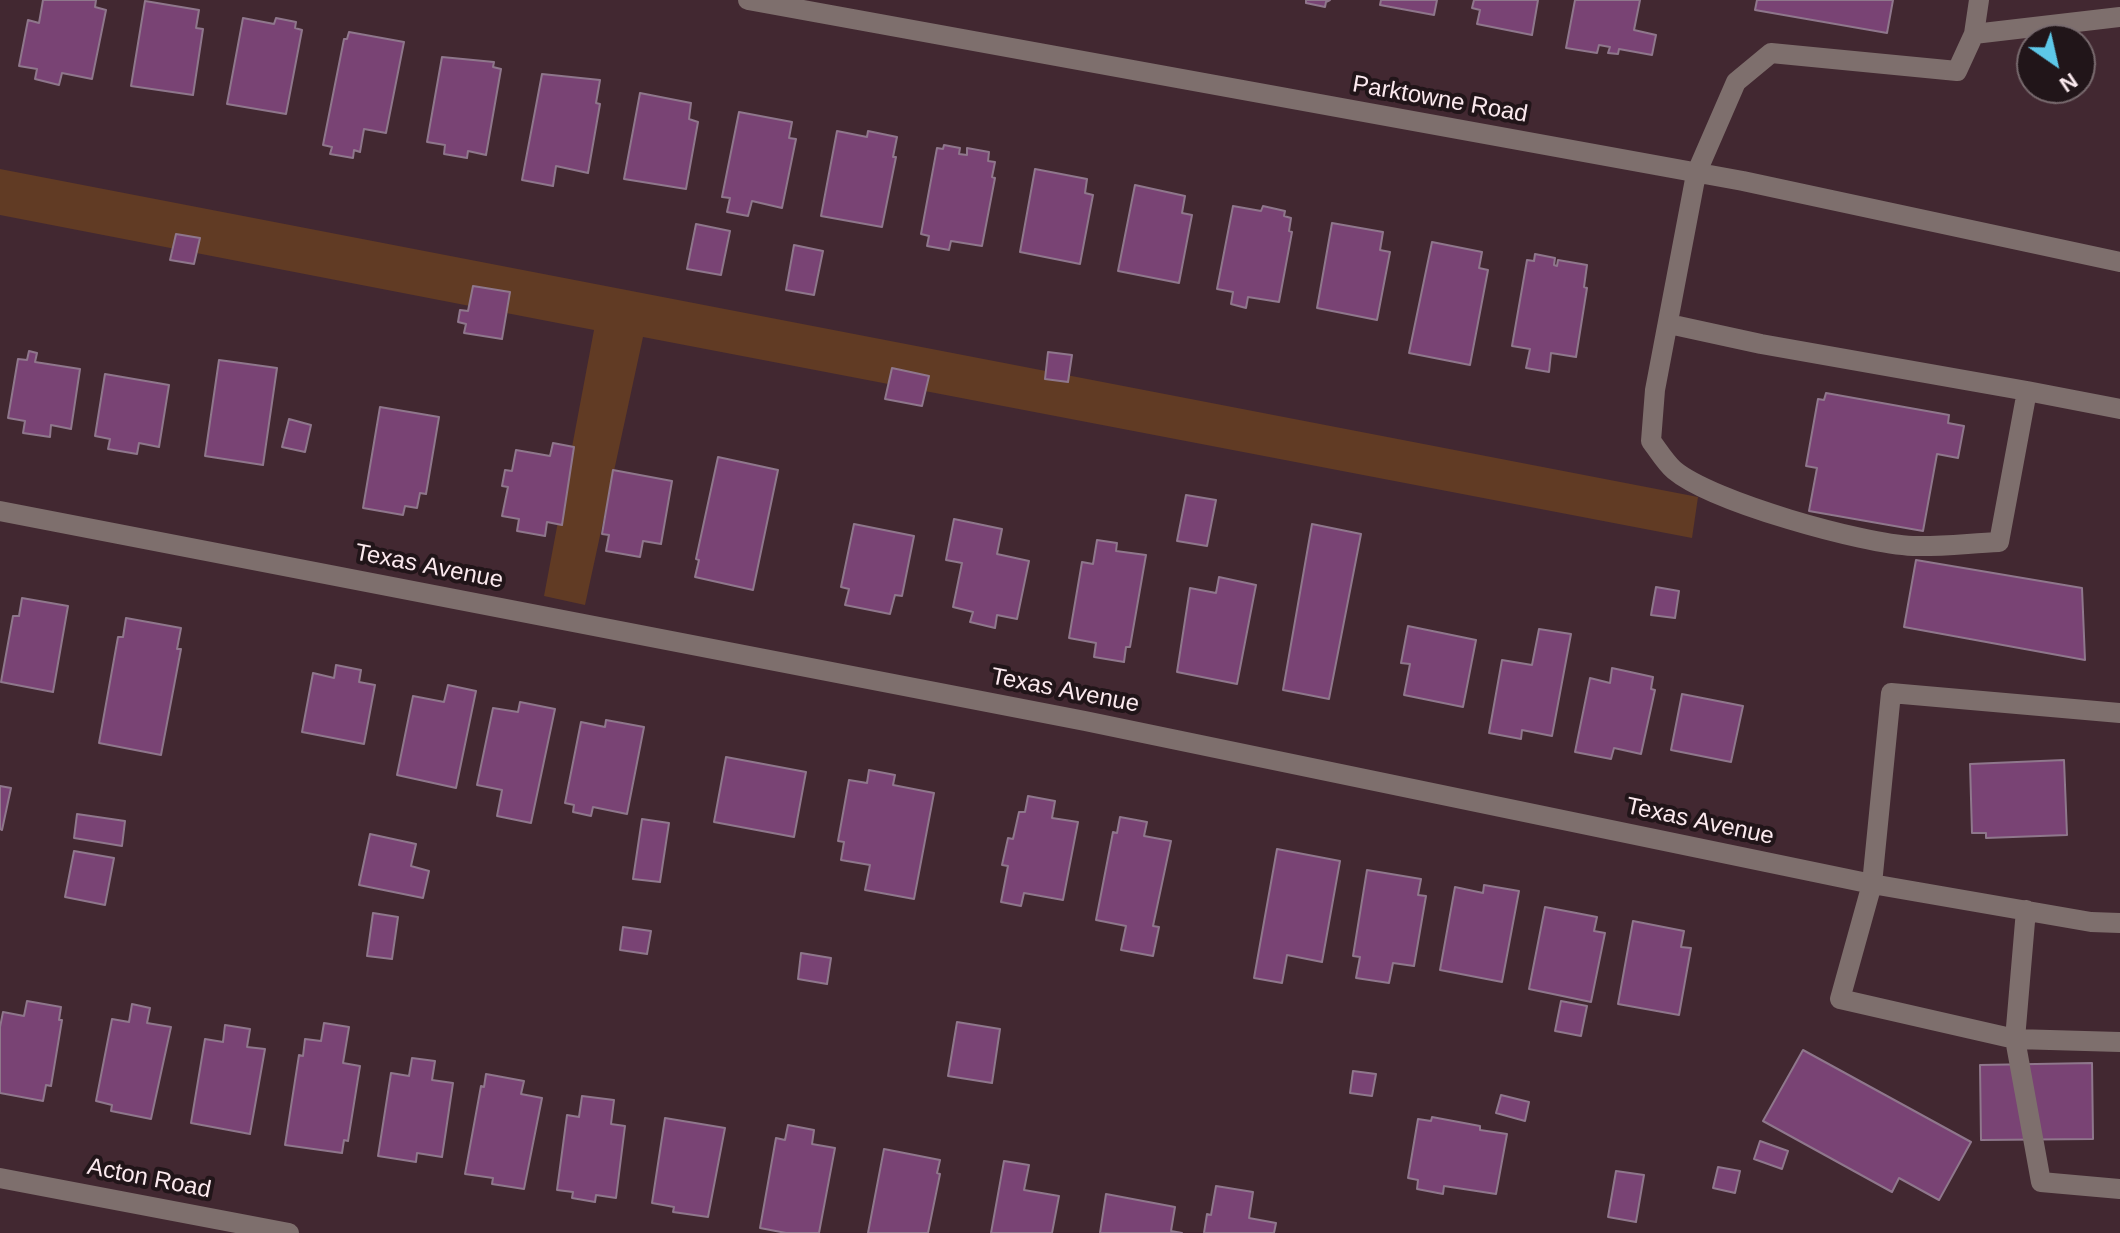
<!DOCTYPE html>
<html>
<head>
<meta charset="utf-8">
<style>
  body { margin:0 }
  #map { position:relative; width:2120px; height:1233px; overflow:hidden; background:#422831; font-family:Arial,sans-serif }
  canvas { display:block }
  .north { position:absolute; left:2016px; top:24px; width:80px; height:80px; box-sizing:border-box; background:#211519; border:2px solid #786a6e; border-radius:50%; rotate:146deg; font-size:22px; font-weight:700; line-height:32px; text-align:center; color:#fbe9ee }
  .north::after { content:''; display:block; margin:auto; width:28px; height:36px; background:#5dc7e8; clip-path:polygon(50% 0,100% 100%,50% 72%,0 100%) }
</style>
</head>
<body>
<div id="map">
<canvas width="2120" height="1233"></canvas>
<div class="north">N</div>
</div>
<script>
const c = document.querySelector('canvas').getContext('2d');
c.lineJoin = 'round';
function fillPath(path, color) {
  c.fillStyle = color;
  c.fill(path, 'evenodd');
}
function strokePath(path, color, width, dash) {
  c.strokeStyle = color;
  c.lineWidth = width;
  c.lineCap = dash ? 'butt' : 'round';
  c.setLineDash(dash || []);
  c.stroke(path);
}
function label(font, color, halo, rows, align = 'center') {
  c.font = font + ' Arial,sans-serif';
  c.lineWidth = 8;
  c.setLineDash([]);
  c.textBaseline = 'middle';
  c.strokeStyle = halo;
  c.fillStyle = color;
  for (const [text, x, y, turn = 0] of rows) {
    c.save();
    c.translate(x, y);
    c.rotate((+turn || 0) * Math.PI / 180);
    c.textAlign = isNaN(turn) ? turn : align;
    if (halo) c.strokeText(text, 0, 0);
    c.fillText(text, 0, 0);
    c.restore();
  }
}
const green = new Path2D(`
  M0 169 1698 497 1692 538 643 337 585 605 544 596 594 330 0 215Z`);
const building = new Path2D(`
  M43 0H96L95 7 106 10 92 79 62 73 59 85 35 79 37 69 19 66 28 20 39 23Z
  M1306 0H1330L1326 2 1325 7 1306 3Z
  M1381 0H1437L1434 15 1380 5Z
  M1474 0H1538L1532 35 1477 24 1480 10 1472 8Z
  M1575 0H1640L1634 30 1656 35 1652 55 1619 49 1618 54 1608 53 1610 47 1599 45 1597 53 1566 48Z
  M1757 0H1893L1887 33 1755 10Z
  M145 1 199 10 196 28 203 29 193 95 131 86Z
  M243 18 274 24 276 18 296 22 295 28 302 30 286 114 227 104Z
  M349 32 404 42 386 133 364 129 360 152 354 150 353 158 330 154 332 147 323 145 344 39H347Z
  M442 57 494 62 493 67 501 69 486 155 468 151 467 158 444 154 445 145 427 142Z
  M542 74 600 80 596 103 600 104 588 173 556 166 553 186 522 180Z
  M640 93 691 103 689 119 698 122 686 189 624 179Z
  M739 112 792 122 789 138 796 139 782 208 752 201 748 216 727 212 730 198 722 197Z
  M837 131 867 137 868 131 897 137 893 157H896L882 227 821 216Z
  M944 145 960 148 959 154 967 155V148L989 152 988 161 995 162 992 177 995 178 982 246 951 241 949 250 927 246 929 236 921 234 937 148 943 149Z
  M1035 169 1087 179 1085 193 1093 195 1080 264 1020 252Z
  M1135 185 1185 196 1182 213 1192 215 1179 283 1118 271Z
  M1233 206 1261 211 1263 206 1285 211 1284 216 1291 218 1289 231 1292 232 1279 302 1248 297 1246 308 1231 304 1233 292 1217 289Z
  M1332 223 1383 232 1380 250 1390 252 1377 320 1317 308Z
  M696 224 730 231 721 275 687 269Z
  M176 234 200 238 194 264 170 260Z
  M1432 242 1482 252 1479 268 1488 270 1470 365 1409 353Z
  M794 245 823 251 814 295 786 290Z
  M1535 254 1555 258 1554 265 1557 266 1558 260 1587 265 1584 287 1587 288 1576 357 1551 353 1549 372 1526 368 1530 349 1512 346 1527 260 1534 261Z
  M473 286 510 292 502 339 464 333 466 324 458 322 460 310 468 311Z
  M29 351 37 353 35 362 80 369 71 429 51 425 50 437 23 433 25 421 8 418 18 359 27 360Z
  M1048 352 1072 355 1068 382 1045 379Z
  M219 360 277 368 263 465 205 456Z
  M892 368 929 376 922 406 885 399Z
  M105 374 169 385 159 447 139 443 137 454 108 449 110 439 95 436Z
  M1826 393 1949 415 1948 423 1964 426 1958 458 1937 454 1923 531 1809 511 1817 468 1806 466 1818 399 1824 400Z
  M380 407 439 417 426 494 420 493 417 508 405 506 403 515 363 508Z
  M289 419 311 425 305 452 282 447Z
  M553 443 574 447 562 525 547 522 545 536 517 531 519 519 502 516 508 487 502 486 505 470 512 471 516 450 550 456Z
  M718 457 778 470 753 590 695 577 699 560 696 559Z
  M613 470 672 481 661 544 643 541 640 557 606 551 609 535 602 534Z
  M1186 495 1216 500 1207 546 1177 541Z
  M954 519 1002 529 997 554 1029 561 1017 619 997 615 995 628 970 622 973 612 953 607 962 563 946 560Z
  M854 524 914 536 902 596 895 595 890 614 845 605 849 589 841 587Z
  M1312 524 1361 534 1329 699 1283 690Z
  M1097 540 1117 543 1116 551 1146 555 1130 647H1126L1124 662 1094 657 1096 643 1069 638 1082 562 1093 564Z
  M1916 560 2082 588 2085 660 1904 627Z
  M1219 577 1256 585 1237 684 1177 672 1190 588 1216 593Z
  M1656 587 1679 591 1675 618 1651 615Z
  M22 598 68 606 53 692 1 682 13 616H19Z
  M126 618 181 628 177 649H181L161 755 99 743 118 637H123Z
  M1408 626 1476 640 1463 707 1404 695 1410 664 1401 663Z
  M1539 629 1571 634 1552 736 1522 730 1521 739 1489 733 1502 660 1532 665Z
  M336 665 361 670 359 682 375 685 364 744 302 732 313 673 334 678Z
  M1612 668 1653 677 1651 689 1655 690 1641 754 1614 748 1611 759 1575 752 1590 678 1610 683Z
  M448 685 476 691 456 788 397 775 413 696 444 702Z
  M1682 694 1743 706 1731 762 1671 750Z
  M520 702 555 709 531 823 497 816 502 790 477 785 493 708 518 712Z
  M606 720 644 727 627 814 593 807 591 816 573 812 574 805 565 803 581 722 605 727Z
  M726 757 806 772 794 837 714 822Z
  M2064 760 2067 835 1986 838V833H1972L1970 764Z
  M869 770 895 775 893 785 934 793 914 899 865 890 870 865 841 860 844 842 838 841 849 780 867 783Z
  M0 786 11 788 2 830 0 829Z
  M1028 796 1055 801 1052 818 1078 822 1063 900 1024 893 1021 906 1001 902 1008 866 1002 865 1008 838 1013 839 1019 812H1025Z
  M77 814 125 821 122 846 74 838Z
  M1120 817 1147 822 1144 836 1171 841 1153 926 1159 927 1153 956 1121 950 1126 926 1096 920 1113 832 1117 833Z
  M642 819 669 823 660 882 633 879Z
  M370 834 416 844 411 866 429 871 423 898 359 885Z
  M1277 849 1340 861 1322 962 1287 955 1282 983 1254 978Z
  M74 851 114 858 105 905 65 897Z
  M1367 870 1421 879 1418 895 1426 896 1414 966 1393 963 1389 983 1356 978 1360 957 1353 956Z
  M1484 885 1519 891 1502 982 1440 970 1455 887 1483 893Z
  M1545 907 1597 917 1594 931 1605 933 1591 1002 1529 989Z
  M373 913 398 917 392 959 367 956Z
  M1633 921 1684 931 1681 947 1691 948 1679 1015 1618 1004Z
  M623 927 651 931 647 954 620 950Z
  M801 953 831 958 827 984 798 979Z
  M27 1001 61 1007 59 1020H62L51 1086 46 1085 43 1101 0 1093V1027L3 1012 24 1016Z
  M1561 1001 1587 1006 1581 1036 1555 1031Z
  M132 1004 150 1008 147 1023 171 1027 151 1119 111 1111 112 1105 96 1101 112 1019 129 1022Z
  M957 1022 1000 1029 992 1083 948 1076Z
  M324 1023 349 1027 343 1063 360 1066 348 1141 344 1140 342 1153 285 1145 299 1055 303 1056 305 1039 321 1041Z
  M225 1025 250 1029 247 1047 265 1049 250 1134 191 1123 205 1039 223 1042Z
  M1803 1050 1971 1142 1939 1200 1899 1178 1892 1192 1763 1121Z
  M412 1058 435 1061 432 1080 453 1083 442 1157 417 1153 416 1162 378 1156 391 1073 409 1076Z
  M2092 1063 2093 1139 1981 1140 1980 1065Z
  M1353 1071 1376 1074 1372 1096 1350 1093Z
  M486 1074 524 1081 521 1094 542 1098 524 1189 492 1184 493 1178 465 1174 481 1086 484 1087Z
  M1501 1095 1529 1102 1525 1121 1496 1113Z
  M582 1096 614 1100 611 1124 625 1126 616 1198 596 1195 595 1202 572 1198 573 1192 557 1190 567 1115 579 1117Z
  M1432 1117 1480 1126V1130L1507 1134 1496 1194 1444 1186 1443 1194 1417 1189 1418 1180 1408 1178 1418 1119 1431 1121Z
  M665 1118 725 1128 708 1217 673 1212 674 1207 652 1203Z
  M788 1125 814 1130 812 1144 835 1148 819 1233H786L760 1228 776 1138 785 1140Z
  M1760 1141 1788 1151 1782 1169 1754 1159Z
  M884 1149 940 1160 937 1173 940 1174 928 1233H868Z
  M1004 1161 1029 1165 1024 1190 1059 1196 1052 1233H991Z
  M1718 1167 1740 1171 1735 1193 1713 1188Z
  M1616 1171 1644 1175 1636 1222 1608 1217Z
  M1216 1186 1253 1192 1249 1218 1276 1223 1274 1233H1204L1207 1214 1211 1215Z
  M1106 1194 1175 1207 1171 1231 1182 1233H1100Z`);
const minor = new Path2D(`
  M748 0 1743 181 2120 262
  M1979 0 1974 34 2120 17
  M1974 34 1957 71 1771 53 1736 82 1696 174 1655 390 1651 441C1658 450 1665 462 1674 470 1712 502 1863 544 1913 546 1942 547 1971 543 1999 542L2027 391 2120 409
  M1669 324 1761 344 2027 391
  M0 511 1085 721 1872 884 2091 922 2120 923
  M2120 713 1891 693 1872 884 1840 999 2015 1039 2041 1182 2120 1189
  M2026 910 2015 1039 2120 1042
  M0 1178 289 1233`);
const streetNames = [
  ["Parktowne Road",1440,100,10],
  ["Texas Avenue",429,567,11],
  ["Texas Avenue",1065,691,11],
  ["Texas Avenue",1700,822,12],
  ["Acton Road",149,1179,11]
];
fillPath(green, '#613b24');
fillPath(building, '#794374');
strokePath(building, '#8f778c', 2);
strokePath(minor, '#7e6f6d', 20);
label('24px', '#fbe9ee', '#211519', streetNames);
</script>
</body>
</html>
